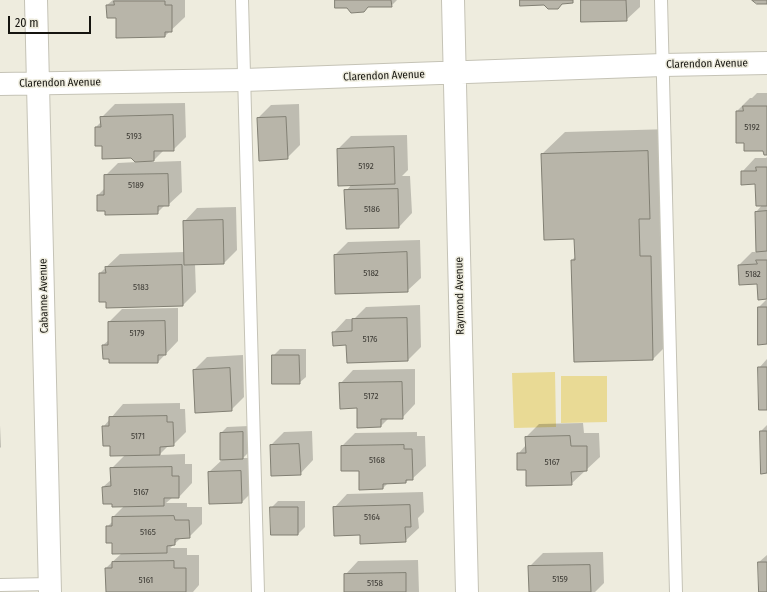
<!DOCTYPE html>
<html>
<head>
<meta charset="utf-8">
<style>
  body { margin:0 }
  #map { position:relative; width:767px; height:592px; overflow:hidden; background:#eeecde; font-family:"Fira Sans Condensed",sans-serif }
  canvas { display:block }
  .scale { position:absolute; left:8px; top:16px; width:83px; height:18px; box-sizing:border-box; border:2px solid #15140f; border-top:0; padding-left:5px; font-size:12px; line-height:14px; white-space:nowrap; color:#15140f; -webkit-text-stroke:3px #eeecde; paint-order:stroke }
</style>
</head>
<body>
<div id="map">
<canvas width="767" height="592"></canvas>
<div class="scale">20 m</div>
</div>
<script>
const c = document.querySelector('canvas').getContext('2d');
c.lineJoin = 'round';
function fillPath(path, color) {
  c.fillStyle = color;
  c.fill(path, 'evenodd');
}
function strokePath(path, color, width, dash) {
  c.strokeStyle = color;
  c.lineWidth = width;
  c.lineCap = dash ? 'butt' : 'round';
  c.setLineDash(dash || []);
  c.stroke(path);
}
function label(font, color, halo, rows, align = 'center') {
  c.font = font + ' "Fira Sans Condensed",sans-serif';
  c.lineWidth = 3;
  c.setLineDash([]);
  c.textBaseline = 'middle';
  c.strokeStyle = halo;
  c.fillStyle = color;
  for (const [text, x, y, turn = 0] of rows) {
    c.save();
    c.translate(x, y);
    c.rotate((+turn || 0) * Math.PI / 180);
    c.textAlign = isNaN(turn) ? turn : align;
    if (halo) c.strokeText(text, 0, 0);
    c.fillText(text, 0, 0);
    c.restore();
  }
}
const green = new Path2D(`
  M555 372 556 427 514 428 512 373Z
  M561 376H607V422L561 423Z`);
const shadow = new Path2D(`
  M113 0H185V17L165 36 117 17 107 5Z
  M336 0H397L391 6 347 7Z
  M582 0H640V7L626 20Z
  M757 93H767V154L764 150 745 142 737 111 750 98H752Z
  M185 103 186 137 173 150H164L152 162 181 161 182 192 168 205H165L157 213 106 210 98 195 105 188V176L118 163 137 162 131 157 103 145 96 127 101 122V118L115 104Z
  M299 104 300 145 287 158 258 118 271 105Z
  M671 129 673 195 661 206 662 234H673L676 336 653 359 575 361 572 260 576 256 575 238 542 154 565 132Z
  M407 135 408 170 402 176H410L412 213 399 227 346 191 352 184 338 149 351 136Z
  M767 157V298L758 283 740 284 739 265 752 252H757L756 212 763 204 756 183 742 172 755 158H766Z
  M236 207 237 250 224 263 195 264 196 292 183 305 107 301 100 273 120 254 185 252 184 222 197 208Z
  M420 240 421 278 407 291 335 255 348 242Z
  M767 299V343L759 307Z
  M420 305 421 347 408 360 348 362 347 344 333 333 346 319H354L366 307Z
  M178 308V341L158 362 110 358 103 345 109 340V322L122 309Z
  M280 349H306V377L299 383 273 356Z
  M243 355 244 397 231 410 196 411 194 370 207 357Z
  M767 359V409L759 368Z
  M415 369V404L402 418H389L381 426 357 407 340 384 353 370Z
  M180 403V409H185L186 432 173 445H169L159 455 185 454V464H192V483L179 497H173L166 503H187V507H202V524L189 537H182L170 548H187V555H199V585L193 592H107L106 568 122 553 113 542 107 527 113 521V517L124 506 113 503 103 487 112 479 111 469 125 455 111 445 104 426 123 404Z
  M583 423 584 433H599L600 457 571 484 527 469 518 454 526 445V437L539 424Z
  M0 425 1 447 0 448Z
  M767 425V472L761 431Z
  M249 426V452L243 458H254L255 489 242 502 209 472 223 459 221 433 227 427Z
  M312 431 313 460 300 474 271 445 284 432Z
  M417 432V436H425L426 466 412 479H409L406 482 388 483 383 488 360 470 342 446 355 433Z
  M423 492 424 512 418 518 419 528 405 541 361 534 334 508 347 494Z
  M278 501H305V527L298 534H272L271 508Z
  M603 552 604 583 595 592H530L529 567 543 553Z
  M767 555V592H760L759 562Z
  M418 560 419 592H345V575L358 561Z`);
const building = new Path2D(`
  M335 0H391L392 7H368L364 12 351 13 347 8H335Z
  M520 0H573V3L562 4 558 9H548L544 5 520 6Z
  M581 0H626L627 21 581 22Z
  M752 0H767V4H757Z
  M114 1H165V5H172V32H165V37L116 38V18H107L106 5H114Z
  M743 106H767V155H764L763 151H744V143H736V111H743Z
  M173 115 174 151H154V161L135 162 131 158 102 159V146H95V127H101L100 117Z
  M286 117 288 159 259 161 257 118Z
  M394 147 395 184 338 186 337 149Z
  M648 151 650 219H639L640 256H651L653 360 574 362 571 260H575L574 239 544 240 541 154Z
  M756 167H767V206H756L755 184 741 185V171H756Z
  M168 174 169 206H158V214L105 215V211H97V195H104V175Z
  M398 189 399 228 346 229 344 190Z
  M767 211V251L756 252 755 212Z
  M223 220 224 264 184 265 183 221Z
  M407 252 408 292 335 294 334 255Z
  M756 260H767V299L758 300 757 284 739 285 738 265 757 264Z
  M182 265 183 306 106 308V302H99V273H106L105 267Z
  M758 307H767V344L758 345Z
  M407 318 408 361 347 363 346 345 333 346 332 332 352 331V319Z
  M165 321 166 355H158V363H109V359H103L102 345H108V322Z
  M272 355H299L300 384H272Z
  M758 367H767V410H759Z
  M230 368 232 411 195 413 193 370Z
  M402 382 403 419H381V427L357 428V408L340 409 339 383Z
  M167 416V422H173L174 446 160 447V455L110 456V446H103L102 426H109V417Z
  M760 431H767V473L761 474Z
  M243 432V459L220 460V433Z
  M570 436 571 446H587V471L571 472 572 485 526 486V470H517V453H526L525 437Z
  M299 444 301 475 271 476 270 445Z
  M404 445V449H412L413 480H406V483L383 484V489L359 490V471H341V446Z
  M172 467V476H179V498H164V506L112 507V504H103L102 487 111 486 110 468Z
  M241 471 242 503 209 504 208 472Z
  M410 505 411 527H405L406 542 360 544V535L334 536 333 507Z
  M270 507H298V535H271Z
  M174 516 175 520H189L190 538 175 539V545L167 546V553L112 554V543H106V526H112V517Z
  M174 561V568H186V592H106L105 568H112V562Z
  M758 562H767V592H759Z
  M590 565 591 592H529L528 566Z
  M406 573V592H344V574Z`);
const lane = new Path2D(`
  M242 0 258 592
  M661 0 676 592
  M0 585 50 584`);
const street = new Path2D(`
  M36 0 50 592
  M453 0 467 592
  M0 84 244 80 663 65 767 63`);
const numberNames = [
  ["5192",752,127],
  ["5193",134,136],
  ["5192",366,166],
  ["5189",136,185],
  ["5186",372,209],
  ["5182",371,273],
  ["5182",753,274],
  ["5183",141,287],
  ["5179",137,333],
  ["5176",370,339],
  ["5172",371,396],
  ["5171",138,436],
  ["5168",377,460],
  ["5167",552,462],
  ["5167",141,492],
  ["5164",372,517],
  ["5165",148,532],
  ["5159",560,579],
  ["5161",146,580],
  ["5158",375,583]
];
const streetNames = [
  ["Clarendon Avenue",707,64,-1],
  ["Clarendon Avenue",384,76,-2],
  ["Clarendon Avenue",60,83,-1],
  ["Cabanne Avenue",44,296,-91],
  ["Raymond Avenue",460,296,-91]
];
fillPath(green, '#e9da95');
fillPath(shadow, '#0003');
fillPath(building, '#b8b5a9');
strokePath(building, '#817f73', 1);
strokePath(lane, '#c5c3b6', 14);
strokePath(street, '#c5c3b6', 24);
strokePath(lane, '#fff', 12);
strokePath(street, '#fff', 22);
label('9px', '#3e3c36', null, numberNames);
label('11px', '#15140f', '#eeecde', streetNames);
</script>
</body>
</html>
